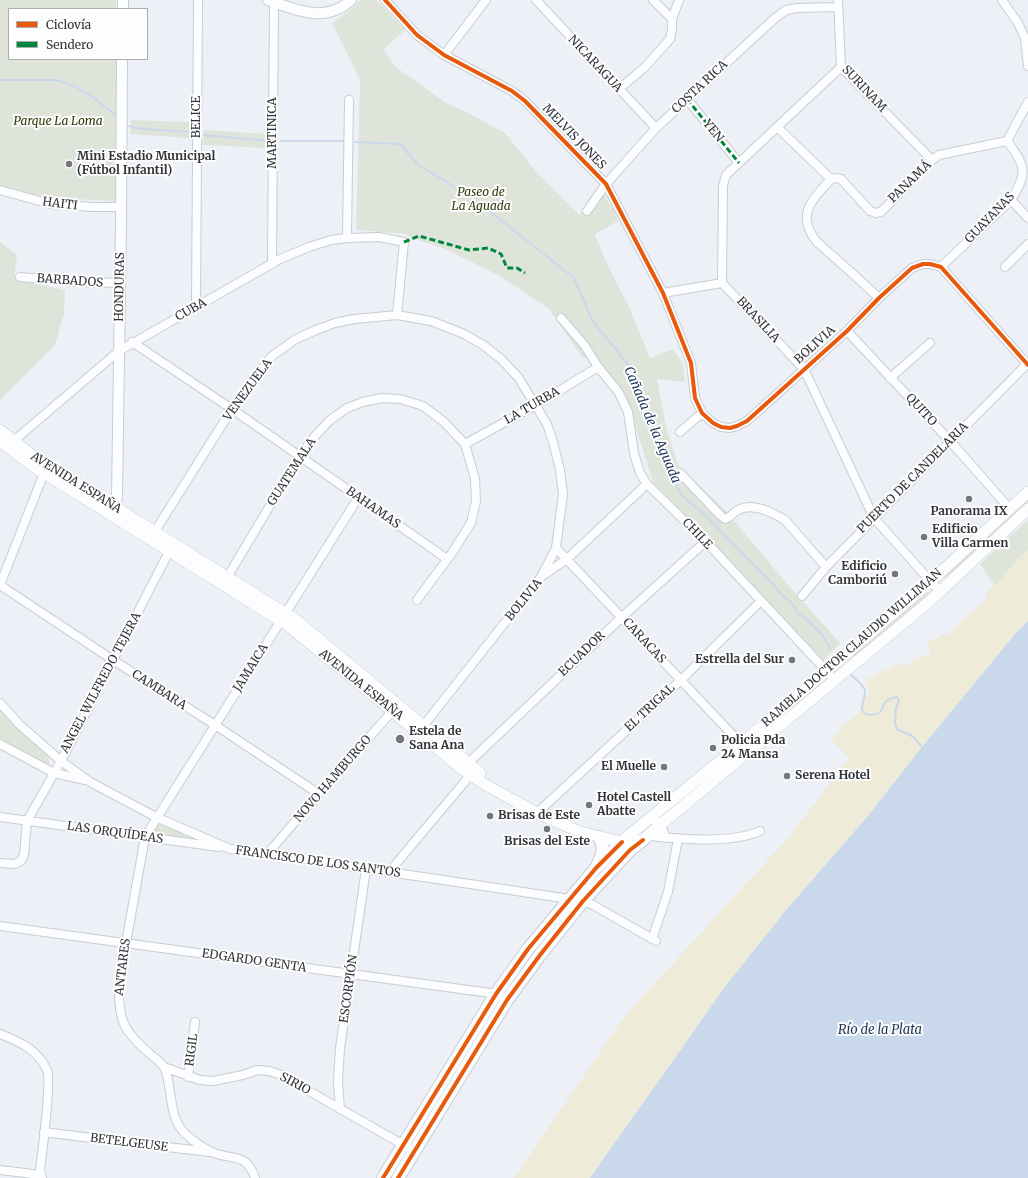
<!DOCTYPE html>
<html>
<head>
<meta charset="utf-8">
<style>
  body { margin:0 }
  #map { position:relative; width:1028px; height:1178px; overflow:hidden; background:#edf1f7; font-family:Merriweather,serif }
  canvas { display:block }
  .legend { position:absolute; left:8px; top:8px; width:140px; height:52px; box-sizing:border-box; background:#fdfdfd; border:1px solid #abadae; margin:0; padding:5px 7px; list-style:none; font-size:12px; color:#313438 }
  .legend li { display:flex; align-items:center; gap:8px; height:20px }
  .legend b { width:20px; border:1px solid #abadae }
</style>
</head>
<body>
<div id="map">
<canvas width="1028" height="1178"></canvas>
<ul class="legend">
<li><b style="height:5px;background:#e8590c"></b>Ciclovía</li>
<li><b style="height:5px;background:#00873e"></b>Sendero</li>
</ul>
</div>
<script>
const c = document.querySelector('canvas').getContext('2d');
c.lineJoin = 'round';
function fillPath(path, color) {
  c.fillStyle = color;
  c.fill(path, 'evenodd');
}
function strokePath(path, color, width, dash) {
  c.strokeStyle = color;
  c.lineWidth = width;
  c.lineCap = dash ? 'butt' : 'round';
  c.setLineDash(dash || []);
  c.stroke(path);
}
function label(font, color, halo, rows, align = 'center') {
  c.font = font + ' Merriweather,serif';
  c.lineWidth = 4;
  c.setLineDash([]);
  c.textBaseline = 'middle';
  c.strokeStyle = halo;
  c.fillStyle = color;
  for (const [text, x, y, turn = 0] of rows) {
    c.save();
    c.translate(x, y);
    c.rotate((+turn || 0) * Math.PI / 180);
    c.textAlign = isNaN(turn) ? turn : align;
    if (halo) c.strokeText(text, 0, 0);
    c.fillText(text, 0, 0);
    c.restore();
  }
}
const green = new Path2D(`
  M0 0H116V9H9V59H116V201L49 198 7 188 0 184Z
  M360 0H377L405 30 383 50 397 68 446 103 467 112 505 133 538 174 579 215 600 189 614 210 618 221 595 234 607 264 630 309 650 358 673 349 683 364 685 382 657 379 666 426 678 465 724 509 788 585 840 643 824 660 653 482 628 403 601 364 582 357 549 309 500 276 443 248 412 238 406 234 356 230 360 80 332 23 350 10Z
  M131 120 190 122V138L130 134Z
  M204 130 267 134 266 148 203 145Z
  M0 242 17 255 14 279 65 290 64 314 55 345 0 400Z
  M1028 499V506L946 580 945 579 948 573Z
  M1028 520V550L1018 559 995 586 980 564Z
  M927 592 929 594 925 599 858 655 853 656V655Z
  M0 710 16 727 49 756V764L48 766 0 739Z
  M158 823 195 839 193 841 152 834V832Z`);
const sand = new Path2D(`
  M1028 550V621L1015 634 922 747 867 817 787 909 727 984 590 1178H514L624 1017 789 837 849 758 832 740 833 736 839 732 841 727 857 714 869 692 866 680 897 664 905 666 913 660 932 654 928 648V643L943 634 947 635 984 601 990 587 995 586 1018 559Z`);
const water = new Path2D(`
  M1028 621V1178H590L727 984 787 909 867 817 922 747 1015 634Z`);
const stream = new Path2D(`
  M0 80H56L74 86 90 95 117 116
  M129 126 142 129 190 132
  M204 135 269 141
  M281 141H344
  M355 142 400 144 418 165 445 181 483 206 574 278 592 320 630 367 661 452 681 495 703 513 773 584 781 594 792 603 799 614 809 621 822 635 830 648
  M851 675C855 679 864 685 865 691 866 699 857 709 866 714 871 716 877 714 881 711 885 701 886 699 897 697L899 700 896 708 895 724 898 730 912 736 922 747`);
const minor = new Path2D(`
  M385 0 417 35 444 55 512 91 525 101 606 184 663 293 691 363 695 398 702 413 713 423 721 427 730 428 737 426 747 421 847 331 879 298 912 268 923 264H930L941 267 1028 365
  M536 0 656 128
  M653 0 672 19
  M838 0 841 67 932 160
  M1002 0 1018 23 1025 38 1028 66
  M444 55 486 0
  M841 67 726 175 723 186 722 283 804 369 874 518 940 592
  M619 89 645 67 670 39 672 29V19L679 0
  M687 99 739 163
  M777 127 831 179C812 200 795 215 817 242L852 273 879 298
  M831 179 835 178 841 179 870 211 876 213 881 212 932 160 939 155 1007 141 1028 102
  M0 190 50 204 93 207H121
  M1011 200 1028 218
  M587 211 606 184 656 128 774 19 786 10 797 8 838 7
  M347 238 349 100
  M272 264 274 2
  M941 267 1011 200C1028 173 1026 166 1007 141
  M1005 267 1028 244
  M20 277 76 282 120 283
  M663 293 722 283
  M196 307 198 0
  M561 318 585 346 598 367 619 393 628 412 634 453 640 473 647 484 709 545 835 680
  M847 331 950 441 1010 509
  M132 342 232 409 447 559
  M890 378 930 343
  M680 432 702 413
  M10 444 119 351 280 259 309 247 331 240 347 238 379 237 404 242 397 315
  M465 444 536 405 598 367
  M681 474 720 515 725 519C731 517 733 513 738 510 753 502 772 512 785 520L826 567
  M152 536 232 409 253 380 272 356 296 339 316 330 335 323 354 319 397 315 431 321 449 328 464 334 483 345 501 359 518 377 547 424 553 442 560 470 563 494 556 548 541 577
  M556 548 744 747
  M225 581 299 457 315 436 330 420 347 408 363 402 382 398 400 399 423 406 444 422 465 444 475 479 476 501 471 523 452 553 417 600
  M0 585 113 660 215 725 319 794
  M0 585 46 468
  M802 596 826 567 1028 363
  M0 703 20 725 61 761 90 782 156 817 230 849 268 853 366 869 430 878 583 901 593 905 656 941
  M420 730 541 577 567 559 647 484
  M0 744 54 773 85 780
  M464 767 622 617 705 542
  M537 813 681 680 761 601
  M0 817 219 847
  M649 819C662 822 662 826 665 838
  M647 836C679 839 731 844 760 831
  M268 853 319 794 395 708
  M0 863 14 864 21 861 24 855 27 821 61 761 172 546
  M389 872 473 772
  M0 926 490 993 496 994 500 996
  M652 939 668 892 678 839
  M0 1034C20 1042 37 1049 47 1070 52 1081 42 1153 40 1170L42 1178
  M164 1067 200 1080 213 1081 243 1075 257 1070 269 1071 281 1075 414 1151
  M188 1077 195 1022
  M340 1109 338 1081 340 1048 366 869
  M44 1132 99 1139 210 1152
  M0 1170 41 1175
  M255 1178C247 1153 233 1160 214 1153 205 1149 188 1138 182 1130 169 1115 172 1086 165 1069 163 1063 154 1058 150 1054 122 1030 118 1019 119 982L145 837 358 498`);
const tertiary = new Path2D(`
  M268 0C296 10 326 24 351 0
  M123 9V0
  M111 513 116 504 117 496 121 222 122 59`);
const secondary = new Path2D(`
  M0 430 33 456 296 620 480 773
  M0 441 33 466 286 624 339 667 462 769 484 784 537 813 580 832 622 842 643 840 647 836 930 601 1028 509
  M622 841 741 744 930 582 1028 492`);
const primary = new Path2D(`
  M629 836 630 850
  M598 864C603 854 605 846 599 837
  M383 1178 496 994 528 949 596 868 622 842
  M398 1178 507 1000 540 955 583 901 630 850 643 840`);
const quiet = new Path2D(`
  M687 99 739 163
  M404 242 419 236 469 250 488 248 501 254 507 268H517L525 273`);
const cycleway = new Path2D(`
  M385 0 417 35 444 55 512 91 525 101 606 184 663 293 691 363 695 398 702 413 713 423 721 427 730 428 737 426 747 421 847 331 879 298 912 268 923 264H930L941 267 1028 365
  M383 1178 496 994 528 949 596 868 622 842
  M398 1178 507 1000 540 955 583 901 630 850 643 840`);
const markers = [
  [69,164,4,"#73767b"],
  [969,499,4,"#73767b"],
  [924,537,4,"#73767b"],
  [895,574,4,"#73767b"],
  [792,660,4,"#73767b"],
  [400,739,5,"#73767b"],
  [713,748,4,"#73767b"],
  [664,767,4,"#73767b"],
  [787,776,4,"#73767b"],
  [589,805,4,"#73767b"],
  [490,816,4,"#73767b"],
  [547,829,4,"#73767b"]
];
const streetNames = [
  ["NICARAGUA",595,64,47],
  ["COSTA RICA",700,87,-43],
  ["SURINAM",864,89,47],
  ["BELICE",197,117,-90],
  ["YEN",713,131,51],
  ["MARTINICA",273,133,-90],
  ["MELVIS JONES",574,137,46],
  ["PANAMÁ",910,182,-44],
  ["HAITI",60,204,7],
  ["GUAYANAS",990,218,-46],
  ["BARBADOS",70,281,4],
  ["HONDURAS",120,287,-89],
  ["CUBA",191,310,-29],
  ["BRASILIA",758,320,47],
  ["BOLIVIA",815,345,-42],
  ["VENEZUELA",248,390,-54],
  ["LA TURBA",532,406,-30],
  ["QUITO",921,410,47],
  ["GUATEMALA",292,472,-57],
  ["PUERTO DE CANDELARIA",913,478,-45],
  ["AVENIDA ESPAÑA",76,483,32],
  ["BAHAMAS",373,508,35],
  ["CHILE",697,534,46],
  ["BOLIVIA",524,600,-51],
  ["CARACAS",644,641,47],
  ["RAMBLA DOCTOR CLAUDIO WILLIMAN",852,648,-41],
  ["ECUADOR",582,654,-44],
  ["JAMAICA",251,668,-58],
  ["ANGEL WILFREDO TEJERA",101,683,-62],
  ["AVENIDA ESPAÑA",361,685,39],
  ["CAMBARA",159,690,33],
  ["EL TRIGAL",650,708,-43],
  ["NOVO HAMBURGO",333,779,-49],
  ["LAS ORQUÍDEAS",115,833,8],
  ["FRANCISCO DE LOS SANTOS",318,862,8],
  ["EDGARDO GENTA",254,961,8],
  ["ANTARES",123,967,-83],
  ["ESCORPIÓN",349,989,-82],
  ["RIGIL",192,1050,-83],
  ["SIRIO",295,1084,28],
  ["BETELGEUSE",129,1143,7]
];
const parkNames = [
  ["Parque La Loma",58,122],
  ["Paseo de",481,193],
  ["La Aguada",481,207]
];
const poiNames = [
  ["Mini Estadio Municipal",77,157],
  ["(Fútbol Infantil)",77,171],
  ["Panorama IX",969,512,"center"],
  ["Edificio",932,530],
  ["Villa Carmen",932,544],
  ["Edificio",887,567,"right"],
  ["Camboriú",887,581,"right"],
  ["Estrella del Sur",784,660,"right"],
  ["Estela de",409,732],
  ["Sana Ana",409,746],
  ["Policia Pda",721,741],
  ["24 Mansa",721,755],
  ["El Muelle",656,767,"right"],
  ["Serena Hotel",795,776],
  ["Hotel Castell",597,798],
  ["Abatte",597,812],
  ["Brisas de Este",498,816],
  ["Brisas del Este",547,842,"center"]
];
const waterNames = [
  ["Cañada de la Aguada",652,425,67],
  ["Río de la Plata",880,1030]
];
fillPath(green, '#dee4da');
fillPath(sand, '#efebd9');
fillPath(water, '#cad8ec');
strokePath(stream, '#cad8ec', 2);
strokePath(minor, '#c9ccd0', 10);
strokePath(tertiary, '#c9ccd0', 12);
strokePath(secondary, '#c9ccd0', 12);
strokePath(primary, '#c9ccd0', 14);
strokePath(minor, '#fcfdfe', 8);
strokePath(tertiary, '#fcfdfe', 10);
strokePath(secondary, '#fcfdfe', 11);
strokePath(primary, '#fcfdfe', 12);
strokePath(quiet, '#00873e', 3, [6, 3]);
strokePath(cycleway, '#e8590c', 4);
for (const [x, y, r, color] of markers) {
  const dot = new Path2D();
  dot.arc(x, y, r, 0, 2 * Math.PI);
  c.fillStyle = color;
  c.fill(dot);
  strokePath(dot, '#fdfdfd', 1.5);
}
label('12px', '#313438', '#fdfdfd', streetNames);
label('italic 12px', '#303a08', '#fdfdfd', parkNames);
label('bold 12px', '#313438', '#fdfdfd', poiNames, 'left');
label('italic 13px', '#1c365a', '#fdfdfd', waterNames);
</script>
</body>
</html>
